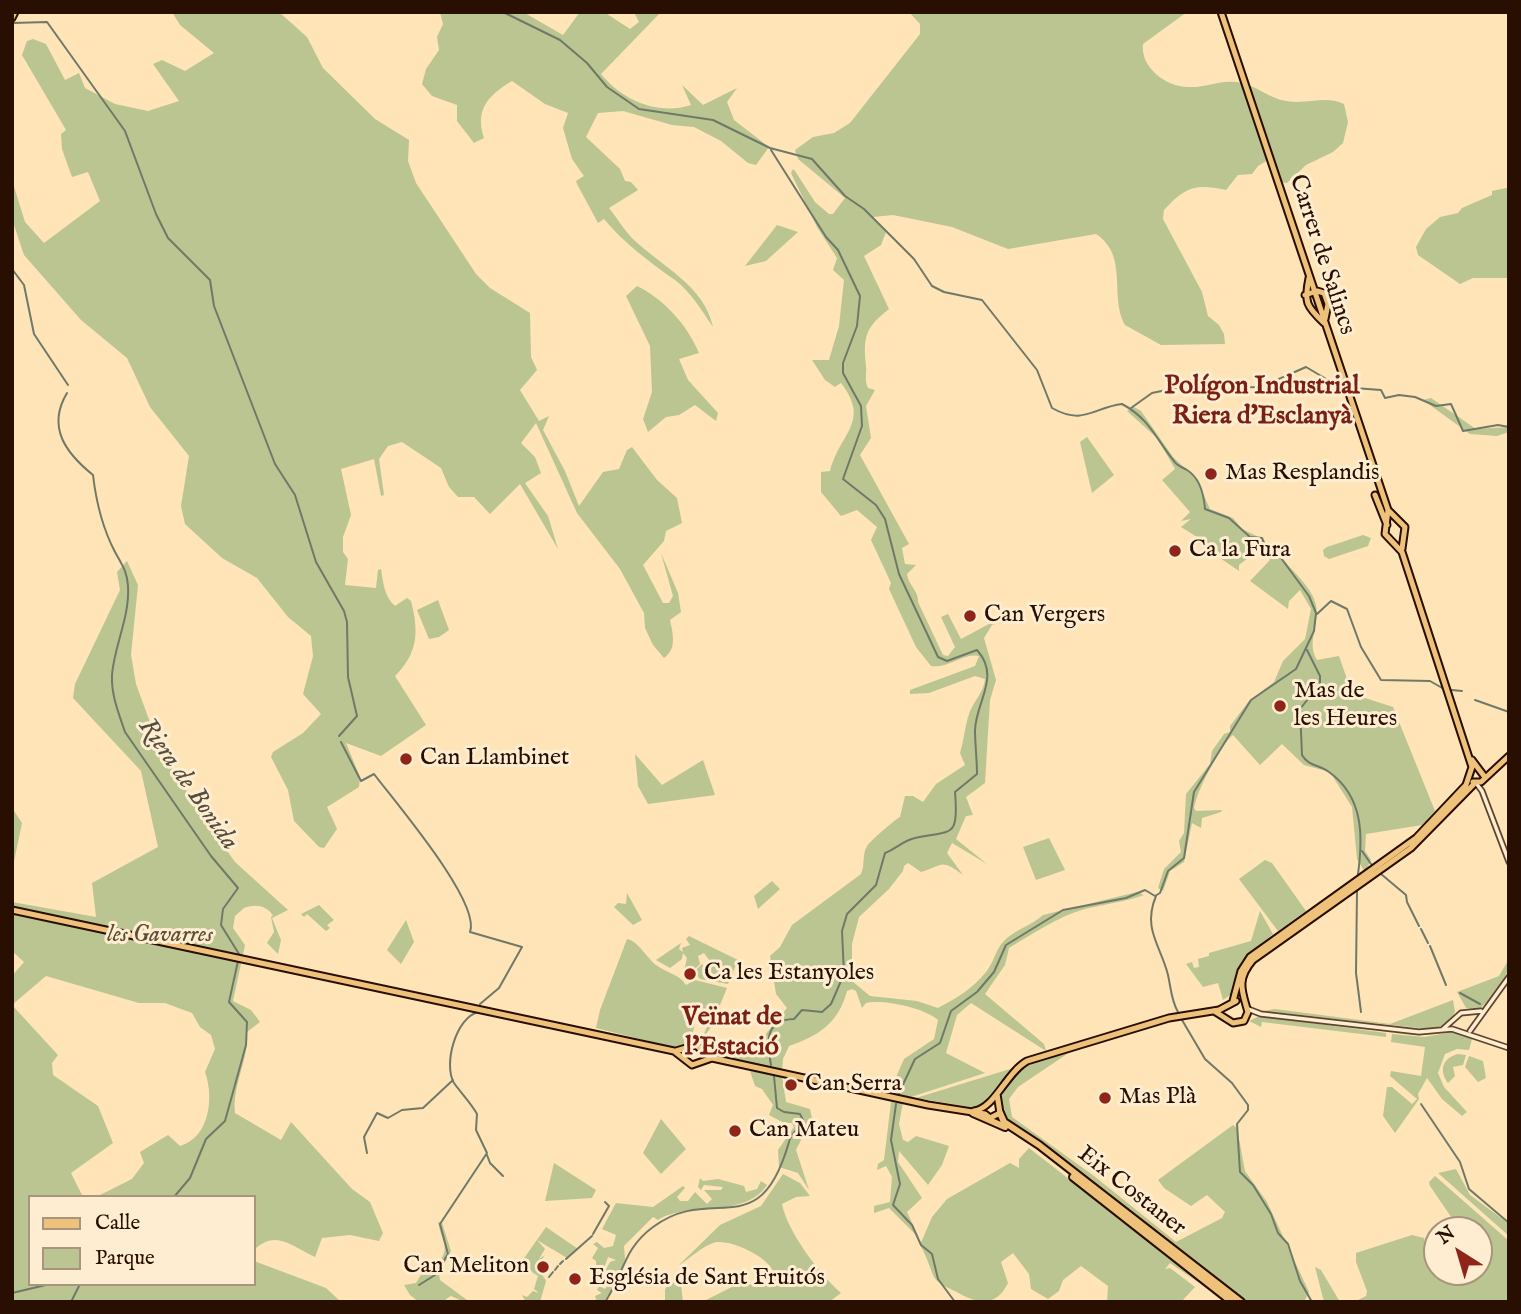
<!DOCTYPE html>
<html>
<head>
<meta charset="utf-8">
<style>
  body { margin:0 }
  #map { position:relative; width:1521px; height:1314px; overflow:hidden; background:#fee4b6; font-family:"IM FELL English",serif }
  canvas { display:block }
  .frame { position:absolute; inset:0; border:14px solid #290f01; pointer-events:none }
  .legend { position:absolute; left:28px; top:1195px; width:228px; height:91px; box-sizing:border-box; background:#feedd0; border:2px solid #a9947d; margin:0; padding:9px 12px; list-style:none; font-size:21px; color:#290f01 }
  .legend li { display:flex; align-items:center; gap:14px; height:35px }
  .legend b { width:35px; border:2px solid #a9947d }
  .north { position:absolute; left:1423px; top:1216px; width:70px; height:70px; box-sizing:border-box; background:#feedd0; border:2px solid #a9947d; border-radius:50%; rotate:323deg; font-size:19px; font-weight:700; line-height:28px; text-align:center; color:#290f01 }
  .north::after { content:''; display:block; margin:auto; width:24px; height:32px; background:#8f2418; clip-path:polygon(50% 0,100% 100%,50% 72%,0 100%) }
</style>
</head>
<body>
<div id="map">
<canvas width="1521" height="1314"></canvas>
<div class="frame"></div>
<ul class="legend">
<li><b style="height:9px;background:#efc27b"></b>Calle</li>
<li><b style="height:19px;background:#bac592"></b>Parque</li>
</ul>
<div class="north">N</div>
</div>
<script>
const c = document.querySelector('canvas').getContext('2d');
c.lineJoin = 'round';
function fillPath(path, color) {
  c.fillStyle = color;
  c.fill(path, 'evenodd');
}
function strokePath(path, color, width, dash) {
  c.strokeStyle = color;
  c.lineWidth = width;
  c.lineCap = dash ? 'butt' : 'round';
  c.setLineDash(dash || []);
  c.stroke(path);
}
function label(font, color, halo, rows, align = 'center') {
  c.font = font + ' "IM FELL English",serif';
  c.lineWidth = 6;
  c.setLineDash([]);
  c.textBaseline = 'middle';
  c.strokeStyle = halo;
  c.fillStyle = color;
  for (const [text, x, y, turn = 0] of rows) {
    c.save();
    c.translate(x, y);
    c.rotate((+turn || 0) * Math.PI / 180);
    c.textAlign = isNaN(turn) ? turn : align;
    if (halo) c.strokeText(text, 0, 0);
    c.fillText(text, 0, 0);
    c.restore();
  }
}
const green = new Path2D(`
  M172 12H279L307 37 323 68 375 119 409 140 408 161 416 183 476 274 490 288 530 313 531 357 537 370 520 390 539 421 549 416 543 430 565 471 579 506 603 472 619 469 627 450 632 447 657 480 677 498 682 523 666 531 664 541 643 565 663 603H669L673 596 661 553 678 593 681 612 670 620C673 634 677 649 664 658L653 645 645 628 644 613 620 569 577 513 536 423 521 443 535 457 541 473 525 483 548 516 558 549 520 484 490 514 474 497H458L449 487 441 468 402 442 388 446 379 459 384 495 381 496 374 459 341 469 351 515 343 537V552L348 559 345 585 376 588 378 570 381 569C383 581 384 597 395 606L407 598 411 601C419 632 418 653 395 676L426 725 381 756 346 743 360 777 359 787 327 807 337 829 324 848 319 847 294 821 288 790 271 757 273 752 303 733 321 714 303 694 313 656 311 636 288 617 257 578 222 558 185 524 181 506 189 456 150 407 127 358 81 320 24 255 12 219V180L25 222 44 243 100 201 88 172 72 177 62 149 61 134 66 130 22 55 27 41 33 39 46 44 65 80 79 73 85 88 115 104 148 111 179 101 153 64 162 60 185 71 214 53 180 25Z
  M440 12H523L563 35 580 12H604L630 29 639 22 634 12H661L601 74C622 100 658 116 691 105L682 85 703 105 737 88 727 102 734 120 769 147 756 165 748 163 721 141 694 127 672 125 623 111 598 113 586 137 620 169 625 181 631 182 638 190 609 208C617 218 624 230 633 239 661 266 704 285 713 327 702 311 691 292 675 280 649 262 624 243 604 219L598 223 577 184 576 181 584 176 572 159 563 128 568 113 545 104 512 81C487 96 475 110 484 138L474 143 457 121V105L432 96 422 84 426 69 439 50 437 37 443 24Z
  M909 12H1187L1143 44C1140 67 1166 87 1188 87 1205 88 1219 80 1236 82 1255 84 1268 98 1286 101 1307 105 1324 95 1344 104L1348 122 1343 143 1333 152 1306 165 1287 183 1281 182 1268 160 1258 166 1252 174 1238 175 1226 190C1195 183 1185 187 1164 210L1163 219 1202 292 1208 316 1219 325 1224 334 1225 344 1161 345 1125 325C1109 295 1129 256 1096 234L1008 249 952 227 893 215 873 217 886 232 881 245 864 256 889 309C865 328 863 337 866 366 867 374 864 380 868 388L875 390 866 406 871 438 860 455 909 544 902 548 905 564 916 565 907 574C908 585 919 591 918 602L943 655 948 656 955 647 941 617 948 614 961 639 1002 617 1004 621 992 625 984 638 996 680 990 700 985 783 966 797 973 815 966 816 956 839 987 864 952 843 947 853 963 875C940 858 944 865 921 872L908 863 904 866 903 871 889 889 859 917 852 944V981L870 996 917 1001 938 1008C957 998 972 989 986 972 993 964 995 952 1002 943 1014 929 1030 927 1043 915L1137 892 1144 895C1124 902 1105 904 1085 909 1057 917 1034 933 1009 948L1005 965 985 994 1044 1044 1046 1051 971 1003 957 1015 946 1053 985 1073 911 1097 890 1094V1091L904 1059 934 1039 938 1020C924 1008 884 999 866 1003L862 1008 856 991 852 989 847 991C839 1022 819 1036 789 1046L783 1059 782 1070 716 1056 766 1044 765 1035 787 1008 776 994 770 956 780 947 792 925 861 874C865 866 862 854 867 846 871 840 897 818 900 817L905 796H913L923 802 936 784 965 765 960 753C964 740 965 726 969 714 973 702 984 692 985 679L975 676 929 693 910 694V690L975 666 979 656C964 652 948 669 931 666L916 647 889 589 891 583 871 540 877 527 857 510 841 516 821 492V472L830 471C840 433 871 422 841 383L835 387 825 380 812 360H829L839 326 844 280 833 270 837 258 817 227 791 173 793 169 795 171 815 202 829 214H833L845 198 798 159 795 150 813 137 834 133 850 123 920 34V24Z
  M1506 188 1509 189V278H1473L1460 284 1418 255 1416 247 1426 229 1440 217 1458 213 1462 208 1492 195V191Z
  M777 225 798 232 766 261 745 266Z
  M637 286C664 299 688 326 699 353L679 359 688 380 718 413 716 421 695 405 679 415 666 417 648 432 643 419 652 392 650 346 626 296Z
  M1431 398 1476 429 1509 427V432L1497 436 1470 434 1423 400Z
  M1134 407 1141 411 1173 457 1197 480 1210 509 1233 518 1242 529 1261 538 1272 551 1279 554C1290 570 1312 586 1316 605 1320 625 1306 642 1317 660L1339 656 1348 682 1359 696 1393 707 1435 811 1422 825 1366 834 1365 851 1371 860 1365 872 1357 859 1352 807 1330 772 1304 765 1282 744 1260 765 1233 735C1220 745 1197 791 1194 808L1196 811 1222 810 1221 812 1202 818 1201 828 1192 823 1184 862 1170 871 1163 891 1158 888 1164 869 1181 852 1179 841 1184 833 1186 794 1210 764 1212 751 1224 734 1230 732V726L1249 701 1274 682 1283 661 1305 639 1311 609 1300 590 1289 601 1288 609 1250 581 1270 560 1260 549 1239 565V571L1195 541 1197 537 1181 527 1191 519 1181 521 1190 512 1162 480 1175 469 1157 438 1127 411Z
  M1087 437 1114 475 1092 493 1080 442Z
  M1363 535 1371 538 1368 546 1329 559 1324 556 1323 550 1327 547Z
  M127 561 138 585 131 655 136 684 159 747 198 810 235 862 288 910 272 918 281 940 278 954 267 943 274 932 271 917 273 915C265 905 256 904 244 908L235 916 233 928 245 945 233 1001 251 1010 260 1022 247 1032C249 1060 232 1085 235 1113L281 1140 291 1122 352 1189 370 1202 383 1233 379 1241 350 1235 322 1238 315 1257C291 1246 276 1229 254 1250V1197H96L132 1179 144 1163 140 1152 168 1135 180 1146C210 1137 214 1097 205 1072L215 1049 211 1035 200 1027 192 1013 165 1003H139L46 976 12 1005 58 1055 52 1063 53 1075 98 1106 113 1143 71 1173 83 1197H30V1284H254V1261L326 1288 341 1302H12V976L24 962 12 951V902L96 917 92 883 158 847 141 771 73 698 75 684 120 590 117 572Z
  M438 600 449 630 439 637 429 639 417 610Z
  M635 754 662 785 703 760 715 795 648 804 638 786Z
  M12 808 22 823 12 871Z
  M1049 838 1065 870 1036 880 1023 847Z
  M1265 860 1272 863 1306 911 1278 931 1239 879Z
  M772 881 780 889 758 909 754 896Z
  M627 893 642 920 633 925 614 907 618 903 626 904Z
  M319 905 334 920 327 925 330 928 326 931 307 914 304 917 301 914Z
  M1260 911 1273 934C1249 955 1237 957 1233 993L1223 1000 1218 983 1203 987 1186 964 1192 962 1194 968 1199 967 1198 959 1209 956V953L1251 941Z
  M406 920 414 942 401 964 387 950Z
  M689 936 738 960 728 984 700 979 694 972 702 964 705 967 712 964 704 953 698 956 700 964 693 971 690 966 683 975 687 958 683 953 682 959 670 968 656 960 681 943 679 949 683 952 682 948 690 945 686 939Z
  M627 939C638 941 646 957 656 965 667 973 679 974 686 985L695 980 727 988 711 1027 701 1041 696 1043 703 1036 713 1013 705 1010 697 1012 691 1042 679 1049 596 1028 600 1010Z
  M1509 959C1509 980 1494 997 1478 1010L1466 1008 1457 992 1499 976Z
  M1453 1000 1455 1012C1448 1025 1442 1028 1428 1029L1263 1011 1275 1009 1390 1024Z
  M1259 1016 1386 1033V1037L1262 1022 1261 1027 1249 1021Z
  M1453 1032 1472 1039 1469 1050 1457 1049 1445 1054 1438 1073 1444 1087 1467 1112 1462 1116 1442 1099 1427 1078 1418 1094 1419 1099 1395 1133 1383 1116 1387 1087H1392L1412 1104 1417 1099 1390 1076 1391 1071 1421 1076 1425 1047 1391 1042 1392 1034 1424 1037Z
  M1073 1050 1018 1087 1009 1099 1012 1117 1094 1176 1176 1242 1222 1218 1225 1212 1207 1195 1191 1206 1164 1188 1158 1180 1233 1125 1237 1128 1245 1171 1267 1202 1309 1292 1304 1302H1245L1034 1138 1006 1120 1000 1096C1014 1064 1042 1059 1073 1050Z
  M1458 1054 1466 1055 1463 1065 1453 1067 1455 1076 1448 1083C1439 1071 1442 1058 1458 1054Z
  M1469 1056 1483 1061 1486 1078 1478 1082 1465 1067Z
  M1010 1069 992 1096 976 1108 916 1098Z
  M750 1071 782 1076 786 1102 810 1109 812 1118 796 1150 809 1190 798 1173 779 1167 778 1150 794 1127 792 1123H784L769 1115 773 1105 762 1089 755 1086Z
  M891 1102H903L899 1124 903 1140 908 1142 916 1136 949 1146 942 1165 928 1185 899 1151 898 1162 922 1198 907 1212 919 1238 889 1208 874 1213V1206L890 1202 892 1177 886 1166 877 1170 878 1164 884 1160Z
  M661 1119 686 1149 661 1174 643 1153Z
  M1029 1148 1227 1302 1170 1263 1165 1269 1170 1268 1195 1287 1181 1302H1107L1108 1286 1081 1266 1063 1280 1059 1291 1048 1299 1031 1289 1029 1274 1013 1253 1001 1262 1008 1283C996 1308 977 1304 955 1291 948 1288 936 1283 933 1275 929 1265 926 1255 920 1245L932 1217 947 1199 1010 1163 1019 1168V1159Z
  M554 1163 596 1190 592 1198 545 1201Z
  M1456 1169 1470 1195 1509 1224V1236L1438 1173Z
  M783 1174 800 1183 810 1196 796 1197 782 1204C787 1231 820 1275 841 1293L829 1302H702L734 1286 770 1282 774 1274C771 1258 734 1241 718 1242 705 1243 690 1259 679 1265L720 1225 761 1206Z
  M1435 1176 1509 1241V1302H1354L1366 1296 1367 1291 1356 1262V1253L1412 1235 1424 1238 1426 1246 1437 1258V1272H1479V1230H1460L1430 1186 1429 1182Z
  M700 1178 703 1181 718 1179 744 1186 746 1192 757 1189 761 1181 767 1185C745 1219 687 1201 658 1220L653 1217 624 1246 625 1259 618 1282 616 1284 617 1273 613 1289 603 1302H597L595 1296 602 1293 597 1290 599 1286 605 1289 611 1281 610 1277 603 1275 610 1262 616 1260 608 1257 602 1274 595 1278 596 1270 591 1269 596 1268V1261L592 1258 598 1248 593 1244 597 1242 604 1248 613 1246 616 1235 602 1229 616 1203 653 1207 683 1186 685 1188 677 1197 680 1201H688L695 1192 707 1204 712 1199 704 1190H721L723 1187 704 1185 701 1190 698 1187Z
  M438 1222 442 1223 451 1251 439 1274 440 1280 467 1300 464 1302 451 1296 446 1299V1302H419L410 1295 404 1285 416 1283 425 1268 436 1266C452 1247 442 1244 438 1222Z
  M546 1227 578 1249 567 1258 537 1240 545 1249 539 1259 545 1255 537 1266 546 1281 540 1302H526L522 1295 527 1297 533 1291 539 1293 534 1289 538 1276 520 1264Z
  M1315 1267 1321 1270 1340 1302H1324Z
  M669 1281 681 1285 683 1302H665V1290Z`);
const stream = new Path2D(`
  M503 12 560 40 587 63 607 87 639 109 713 120 770 148 812 159 845 196 864 209 914 259 932 286 944 292 982 300 1037 370 1052 408C1084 426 1094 407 1122 404 1150 419 1156 439 1174 461 1177 466 1182 467 1187 470 1200 478 1204 496 1205 509L1229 518 1250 537 1262 538 1269 554 1281 558 1309 596 1316 613 1314 631 1296 669 1251 700 1194 792 1184 858 1168 871 1160 893 1155 896 1145 890 1126 898 1063 910 1006 945 994 972 977 992 951 1011 940 1043 915 1059 899 1093
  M13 23 47 22 125 131 156 214 168 238 210 280 214 306 275 464 295 495 316 562 344 611 347 622 348 677 357 716 339 736
  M12 269 24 285 34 334 68 385
  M1354 388 1381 390 1385 398 1399 395 1415 397 1436 406 1451 404 1463 431 1498 425 1509 427
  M67 393C46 428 67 454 93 475 96 501 103 529 115 552 122 565 127 571 128 586 130 617 114 646 112 675 111 695 119 714 125 732L211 856 238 888 223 909 221 925 239 954
  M1131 408 1152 393 1171 389 1261 387 1306 367 1333 383
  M1317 614 1331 601 1347 609 1361 647 1381 680 1430 681 1444 689
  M1307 650 1320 676V684L1300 709 1302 755C1308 766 1320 765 1329 772 1364 797 1363 837 1358 874
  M1452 690 1462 691
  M1475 700 1509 712
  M341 742 361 781 374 774C395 802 481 902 470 932L522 947 499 988 480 1004
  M1362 851 1371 864
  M1381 874 1406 895 1407 902 1419 926
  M1357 891 1356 973 1361 1012
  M1156 896C1142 929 1161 946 1168 975 1171 988 1171 1000 1178 1012
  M1421 929 1428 943
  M1430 946 1446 985
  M1460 993 1480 1004
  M1182 1020 1205 1059 1232 1083 1248 1105V1110L1237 1124 1240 1172 1253 1185 1271 1214 1278 1233 1288 1244 1300 1281 1312 1302
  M771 1065C767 1042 764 1020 794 1019L802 1010 822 1012 831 1004 844 974 842 931 847 914 876 885 885 853C896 849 904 840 915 838 952 830 959 839 955 792L977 774C977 760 975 744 975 730 976 701 1001 677 977 650L947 661 938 657 899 574 885 519 876 505 843 479 862 426 861 406 843 373V363L857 326 860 296 838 250 826 237 771 150
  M896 1104 891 1140 900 1184 893 1205 912 1225 921 1245 932 1254 938 1279 955 1302
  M1421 1104 1460 1162 1469 1189 1509 1223
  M367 1153 364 1137 377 1113 388 1118 402 1110 423 1108 453 1080
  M487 1155 490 1163 503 1176
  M174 1197 190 1178 206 1139 225 1121 246 1045 247 1022 229 1002 238 961
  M593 1234 609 1206 605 1202
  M566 1259 592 1236
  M560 1264 563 1261
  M555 1270 558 1266
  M549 1277 553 1272
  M419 1285 435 1275 448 1254 440 1224 487 1153 476 1130 477 1114C471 1103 461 1093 454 1083 443 1064 456 1018 478 1012
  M12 1293 50 1284
  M71 1302 80 1284
  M605 1302C624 1274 623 1249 653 1227 714 1182 759 1247 789 1142 791 1133 800 1128 803 1120L800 1114 784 1112 777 1108 774 1076`);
const minor = new Path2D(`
  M1476 783 1482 791 1509 862
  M1248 1009 1261 1014 1419 1032 1452 1029 1509 1048
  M1443 1029 1461 1013 1481 1011
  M1470 1031 1509 977`);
const major = new Path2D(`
  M1221 12 1388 510 1385 534 1402 552 1472 767 1466 785 1416 838 1250 957 1241 971 1233 1001
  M12 18 15 12
  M1309 278C1304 302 1306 306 1324 323
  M1305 295 1317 291 1324 293 1328 304 1325 319
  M1375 495 1387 525
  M1389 511 1405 527 1402 549
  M1472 760 1484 776
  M1473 782H1481L1509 756
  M12 910 674 1051 692 1065 712 1058 928 1105 985 1114 990 1118 1000 1113 997 1094
  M1214 1011 1233 1023 1244 1021 1248 1012C1242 991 1236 980 1253 960L1411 848 1475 783
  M676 1051 696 1045 711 1058
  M974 1111C995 1108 1006 1073 1027 1061L1169 1018 1219 1010 1236 1001`);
const highway = new Path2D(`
  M973 1113 1005 1127
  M1000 1113 1004 1122 1039 1145 1241 1302
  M1073 1177 1232 1302`);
const markers = [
  [1211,474,7,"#8f2418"],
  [1175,551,7,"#8f2418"],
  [970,616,7,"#8f2418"],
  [1280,706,7,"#8f2418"],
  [406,759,7,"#8f2418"],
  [690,974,7,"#8f2418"],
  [791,1085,7,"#8f2418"],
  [1105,1098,7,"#8f2418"],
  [735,1131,7,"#8f2418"],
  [543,1267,7,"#8f2418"],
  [575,1279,7,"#8f2418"]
];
const streetNames = [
  ["Carrer de Salincs",1321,255,72],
  ["Eix Costaner",1131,1192,38]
];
const poiNames = [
  ["Mas Resplandis",1225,474],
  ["Ca la Fura",1189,551],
  ["Can Vergers",984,616],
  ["Mas de",1294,692],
  ["les Heures",1294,720],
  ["Can Llambinet",420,759],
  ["Ca les Estanyoles",704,974],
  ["Can Serra",805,1085],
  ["Mas Plà",1119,1098],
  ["Can Mateu",749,1131],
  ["Can Meliton",529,1267,"right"],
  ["Església de Sant Fruitós",589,1279]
];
const parkNames = [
  ["les Gavarres",160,936]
];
const neighbourhoodNames = [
  ["Polígon Industrial",1262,388],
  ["Riera d'Esclanyà",1262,418],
  ["Veïnat de",732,1019],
  ["l'Estació",732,1049]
];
const waterNames = [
  ["Riera de Bonida",187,785,55]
];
fillPath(green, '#bac592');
strokePath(stream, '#707968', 2);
strokePath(minor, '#5e442e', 7);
strokePath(major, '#290f01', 9);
strokePath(highway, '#290f01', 10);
strokePath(minor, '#feedd0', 3.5);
strokePath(major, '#efc27b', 5);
strokePath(highway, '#efc27b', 6);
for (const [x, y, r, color] of markers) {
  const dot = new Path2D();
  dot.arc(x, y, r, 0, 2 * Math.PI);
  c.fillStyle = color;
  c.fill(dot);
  strokePath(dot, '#feedd0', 2.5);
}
label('24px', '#290f01', '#feedd0', streetNames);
label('24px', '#290f01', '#feedd0', poiNames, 'left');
label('italic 24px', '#5c4f34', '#feedd0', parkNames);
label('bold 26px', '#7a1f14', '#feedd0', neighbourhoodNames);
label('italic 26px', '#534d3d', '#feedd0', waterNames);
</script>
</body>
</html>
